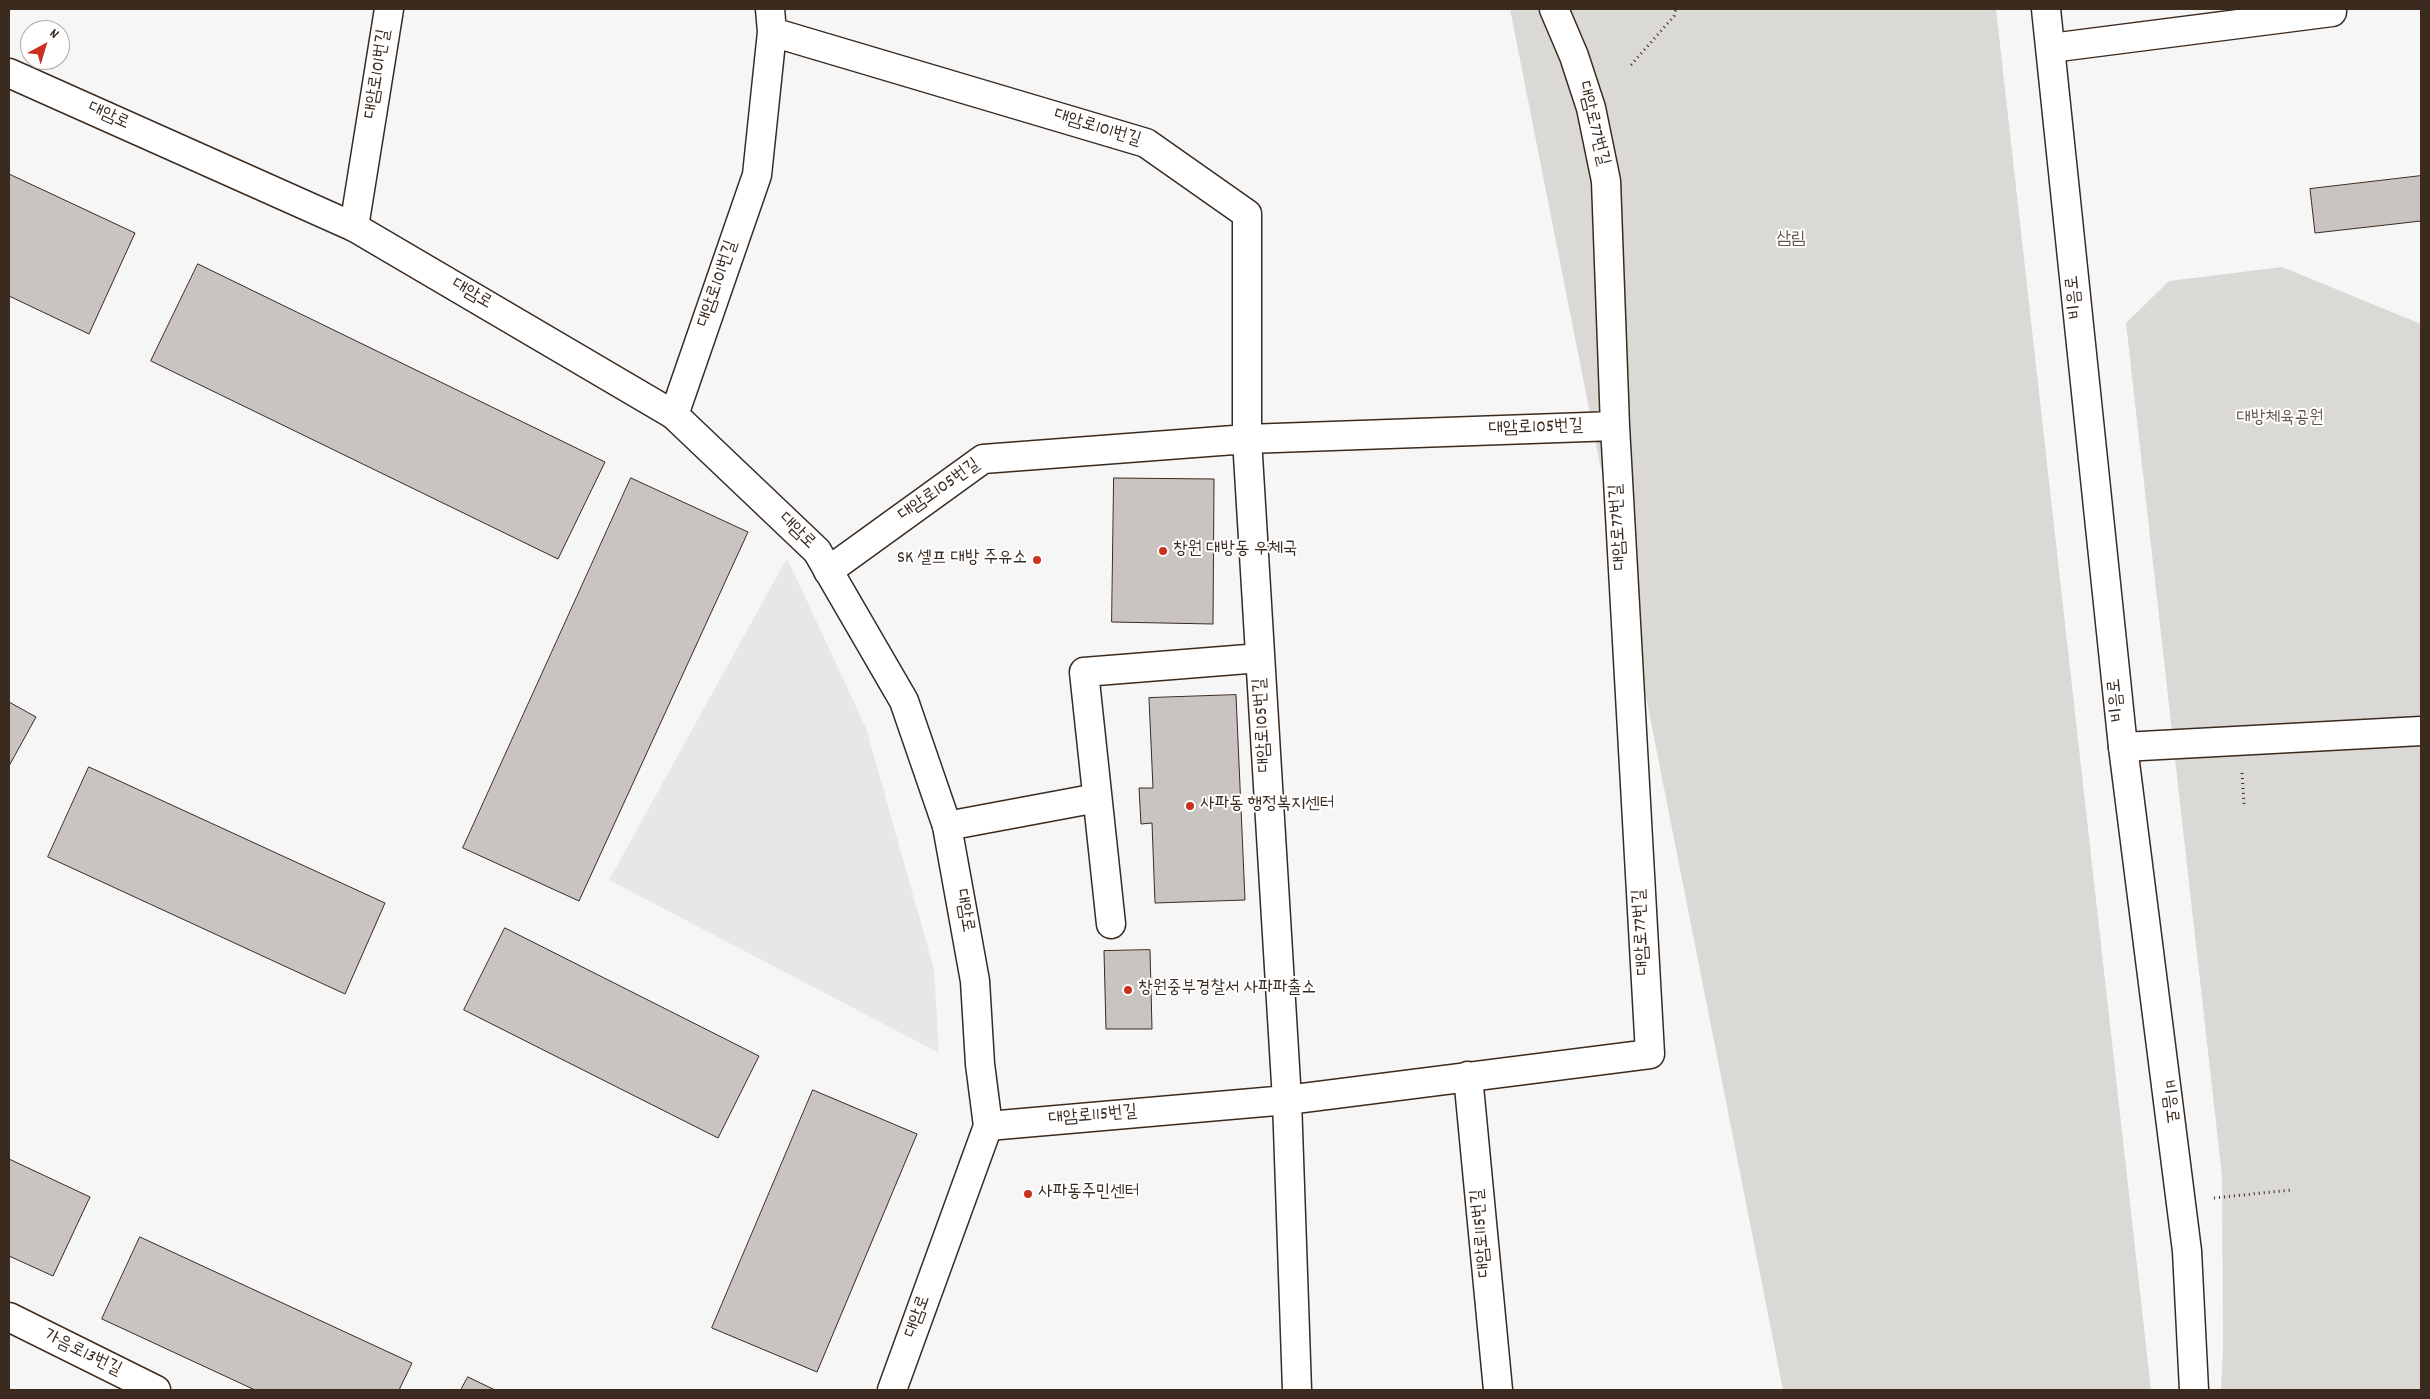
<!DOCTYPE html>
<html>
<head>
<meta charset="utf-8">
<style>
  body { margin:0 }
  #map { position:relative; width:2430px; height:1399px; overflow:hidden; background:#f7f6f6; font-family:Dekko,sans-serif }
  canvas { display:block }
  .frame { position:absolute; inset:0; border:10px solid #3b2a1e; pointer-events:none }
  .north { position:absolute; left:20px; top:20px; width:50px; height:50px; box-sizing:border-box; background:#fff; border:1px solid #b1aaa5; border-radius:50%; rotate:39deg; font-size:14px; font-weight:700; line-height:20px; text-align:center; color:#3b2a1e }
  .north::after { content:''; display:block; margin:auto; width:18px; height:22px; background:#c8321e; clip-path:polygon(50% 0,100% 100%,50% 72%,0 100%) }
</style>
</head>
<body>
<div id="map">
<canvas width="2430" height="1399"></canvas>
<div class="frame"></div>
<div class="north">N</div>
</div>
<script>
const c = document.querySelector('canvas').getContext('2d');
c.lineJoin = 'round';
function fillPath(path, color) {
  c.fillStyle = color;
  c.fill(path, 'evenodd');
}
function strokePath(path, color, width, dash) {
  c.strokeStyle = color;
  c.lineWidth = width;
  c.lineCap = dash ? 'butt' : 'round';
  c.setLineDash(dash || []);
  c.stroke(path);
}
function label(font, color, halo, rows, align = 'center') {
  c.font = font + ' Dekko,"Poor Story",sans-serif';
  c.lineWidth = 4;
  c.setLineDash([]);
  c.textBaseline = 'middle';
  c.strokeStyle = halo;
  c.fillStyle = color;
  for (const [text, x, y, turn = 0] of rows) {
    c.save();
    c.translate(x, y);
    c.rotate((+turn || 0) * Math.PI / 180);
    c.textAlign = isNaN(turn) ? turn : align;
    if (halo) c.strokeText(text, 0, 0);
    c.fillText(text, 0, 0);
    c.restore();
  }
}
const built = new Path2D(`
  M787 558 866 728 934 969 939 1053 609 880Z`);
const green = new Path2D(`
  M1510 9H1996L2151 1390H1783Z
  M2282 267 2421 324V1390H2221L2223 1348 2222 1176 2126 323 2169 281Z`);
const building = new Path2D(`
  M9 174 135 233 89 334 9 296Z
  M2421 176V221L2315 233 2310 189Z
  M198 264 605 462 558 559 151 361Z
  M631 478 748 532 579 901 463 848Z
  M1114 478 1214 479 1213 624 1112 622Z
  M1236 695 1245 900 1155 903 1152 823 1141 824 1139 788H1153L1149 698Z
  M9 702 36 717 9 766Z
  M89 767 385 903 345 994 48 857Z
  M505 928 759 1056 718 1138 464 1010Z
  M1150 950 1152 1029H1106L1104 951Z
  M813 1090 917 1134 817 1372 712 1328Z
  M9 1159 90 1197 53 1276 9 1256Z
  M140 1237 412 1363 399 1390H255L102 1319Z
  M468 1377 495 1390H461Z`);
const path = new Path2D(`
  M1631 65 1674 16 1676 9
  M2242 773 2244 805
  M2214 1198 2291 1190`);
const minor = new Path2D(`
  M772 32 1146 143 1247 214V439L1287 1100 1297 1390
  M2051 48 2332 12
  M354 227 389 9
  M674 415 757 175 772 32 770 9
  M828 571 983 459 1247 439 1615 426
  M2123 747 2421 731
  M947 826 1097 798
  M1111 924 1084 672 1260 658
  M1468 1076 1498 1390
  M988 1126 1287 1100 1650 1054 1615 426 1606 181 1591 108 1574 56 1554 9
  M9 1317 156 1390`);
const tertiary = new Path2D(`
  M2046 9 2123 747 2187 1251 2194 1390
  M9 73 354 227 674 415 817 551 904 701 947 826 975 981 980 1064 988 1126 892 1390`);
const markers = [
  [1163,551,5,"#c8321e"],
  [1037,560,5,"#c8321e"],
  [1190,806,5,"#c8321e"],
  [1128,990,5,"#c8321e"],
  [1028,1194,5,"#c8321e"]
];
const streetNames = [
  ["대암로101번길",379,74,-81],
  ["대암로",108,117,24],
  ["대암로77번길",1592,124,76],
  ["대암로101번길",1097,129,17],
  ["대암로101번길",719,284,-71],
  ["대암로",471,295,30],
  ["비음로",2076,297,-96],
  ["대암로105번길",1536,429,-2],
  ["대암로105번길",940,491,-35],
  ["대암로77번길",1620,527,-93],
  ["대암로",796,532,44],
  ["비음로",2118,700,-96],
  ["대암로105번길",1264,725,-93],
  ["대암로",963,911,80],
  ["대암로77번길",1643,932,-93],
  ["비음로",2168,1102,83],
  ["대암로115번길",1093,1117,-5],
  ["대암로115번길",1483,1233,-95],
  ["대암로",919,1317,-70],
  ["가음로13번길",82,1354,26]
];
const parkNames = [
  ["삼림",1791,241],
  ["대방체육공원",2280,420]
];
const poiNames = [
  ["창원 대방동 우체국",1173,551],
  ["SK 셀프 대방 주유소",1027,560,"right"],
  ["사파동 행정복지센터",1200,806],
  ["창원중부경찰서 사파파출소",1138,990],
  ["사파동주민센터",1038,1194]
];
fillPath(built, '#e9e7e6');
fillPath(green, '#dbd9d6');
fillPath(building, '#c9c3c1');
strokePath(building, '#3b2a1e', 1);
strokePath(minor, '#3b2a1e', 31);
strokePath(tertiary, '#3b2a1e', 31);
strokePath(path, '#3b2a1e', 3, [1, 4]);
strokePath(minor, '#fff', 28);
strokePath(tertiary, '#fff', 28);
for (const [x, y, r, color] of markers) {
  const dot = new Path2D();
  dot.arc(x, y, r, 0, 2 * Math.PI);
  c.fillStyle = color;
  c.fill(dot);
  strokePath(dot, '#fff', 2);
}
label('18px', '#3b2a1e', '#fff', streetNames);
label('18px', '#63564c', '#fff', parkNames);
label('18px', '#3b2a1e', '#fff', poiNames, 'left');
</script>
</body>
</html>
